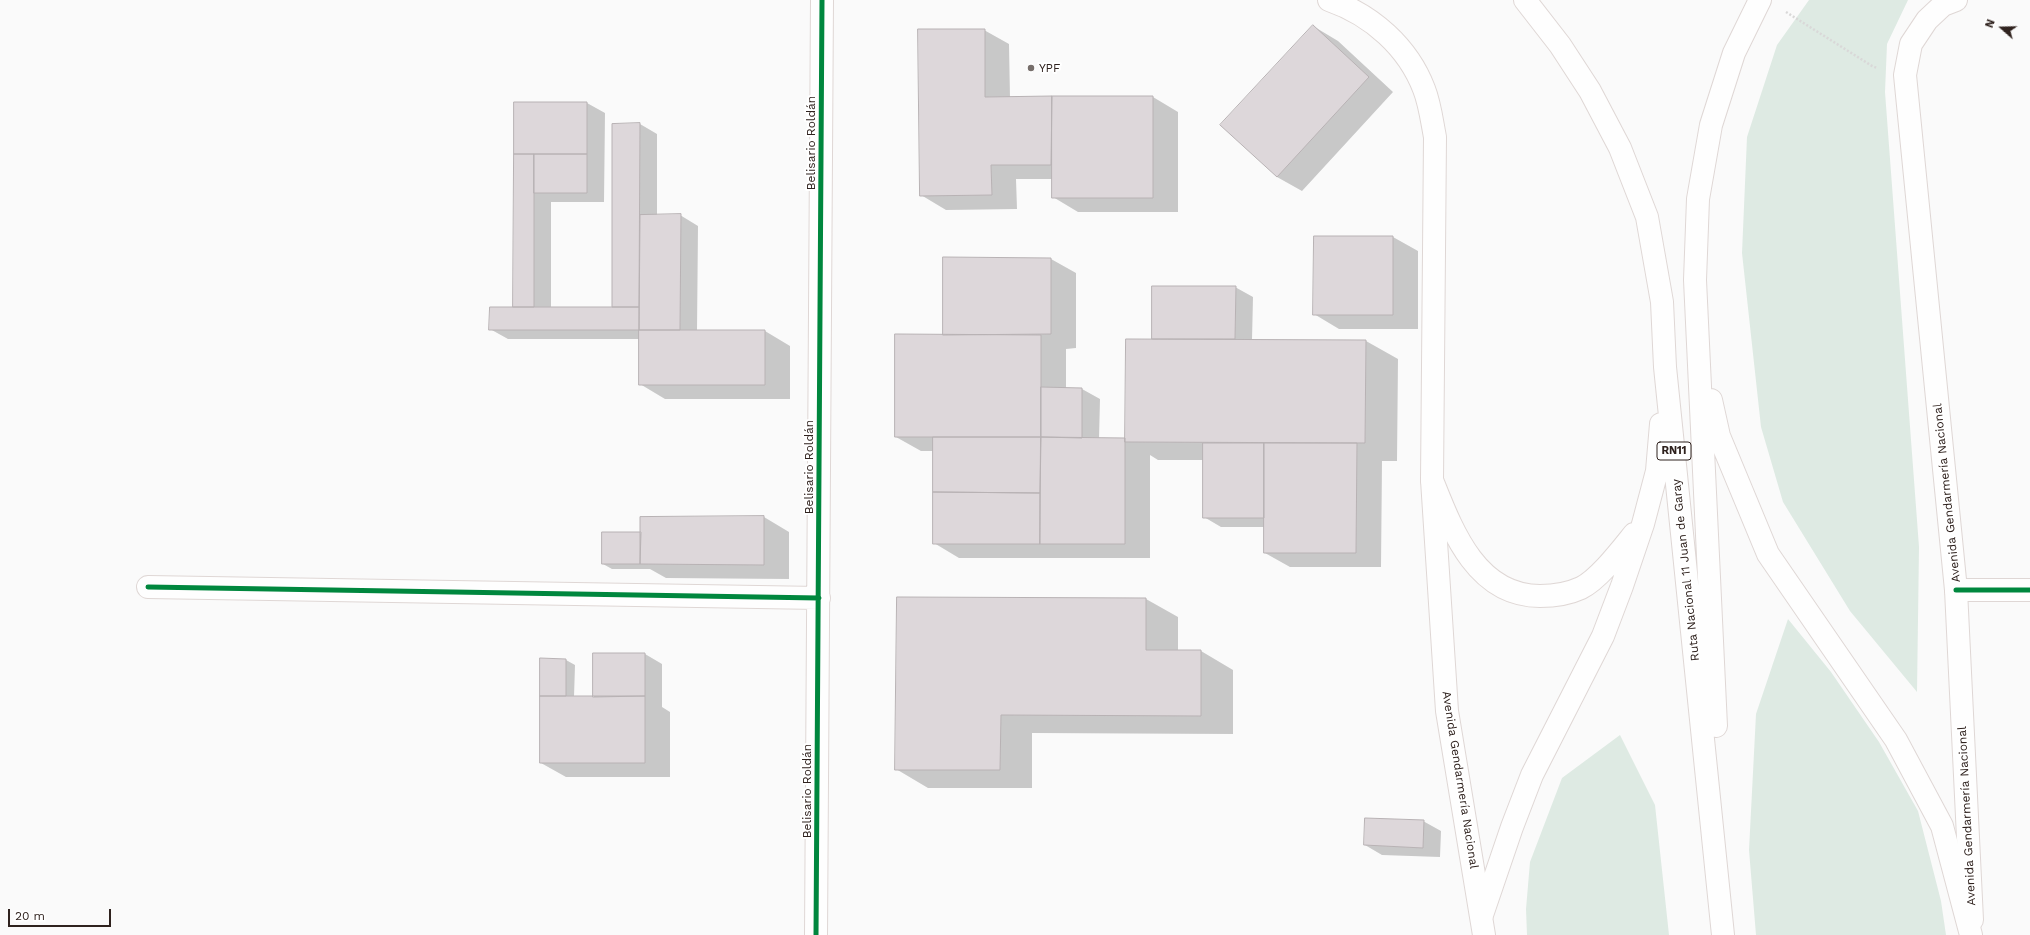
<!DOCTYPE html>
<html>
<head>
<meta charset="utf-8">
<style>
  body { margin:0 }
  #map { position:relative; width:2030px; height:935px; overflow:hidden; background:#fafafa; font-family:"Work Sans",sans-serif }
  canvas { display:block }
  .north { position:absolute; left:1982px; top:8px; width:40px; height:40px; -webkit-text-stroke:3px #fff; paint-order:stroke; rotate:290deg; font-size:11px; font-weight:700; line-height:16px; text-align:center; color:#2f221e }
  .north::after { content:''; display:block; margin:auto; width:14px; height:18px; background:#2f221e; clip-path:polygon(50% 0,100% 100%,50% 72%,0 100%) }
  .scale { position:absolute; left:8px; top:909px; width:103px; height:18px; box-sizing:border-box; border:2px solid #2f221e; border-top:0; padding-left:5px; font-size:12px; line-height:14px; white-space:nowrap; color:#2f221e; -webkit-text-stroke:3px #fff; paint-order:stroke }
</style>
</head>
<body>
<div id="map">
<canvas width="2030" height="935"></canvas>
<div class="north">N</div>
<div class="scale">20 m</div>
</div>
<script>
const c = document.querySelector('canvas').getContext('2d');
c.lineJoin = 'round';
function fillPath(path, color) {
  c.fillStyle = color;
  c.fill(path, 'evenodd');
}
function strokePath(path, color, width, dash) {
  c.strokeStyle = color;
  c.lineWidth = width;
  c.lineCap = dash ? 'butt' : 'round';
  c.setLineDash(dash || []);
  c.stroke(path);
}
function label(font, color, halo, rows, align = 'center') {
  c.font = font + ' "Work Sans",sans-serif';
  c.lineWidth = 4;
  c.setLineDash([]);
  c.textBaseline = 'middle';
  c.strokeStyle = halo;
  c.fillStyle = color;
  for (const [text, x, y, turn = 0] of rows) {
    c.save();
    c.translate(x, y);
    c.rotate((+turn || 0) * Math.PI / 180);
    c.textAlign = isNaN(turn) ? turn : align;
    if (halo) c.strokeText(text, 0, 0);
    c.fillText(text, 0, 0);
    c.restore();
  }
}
const green = new Path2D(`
  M1809 0H1908L1887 44 1885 92 1919 547 1917 692 1850 611 1783 502 1761 427 1742 253 1747 137 1777 45Z
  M1788 619 1831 672 1879 742 1918 811 1941 901 1946 935H1756L1749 850 1756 714Z
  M1620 735 1655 805 1669 935H1527L1526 909 1530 862 1562 778Z`);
const shadow = new Path2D(`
  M1313 26 1338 41 1393 92 1302 191 1277 177Z
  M984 30 1009 44 1010 98 1153 97 1178 112V212H1078L1053 197V179H1016L1017 209 946 210 921 195Z
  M515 103H587L605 113 604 202H551V308H613L640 124 657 134V216L680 215 698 226 697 331H765L790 346V399H665L640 384V339H508L490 329 514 308Z
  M1393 237 1418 251V329H1339L1314 314Z
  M1051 259 1076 273V348L1066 349V389H1082L1100 399 1099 439 1126 440 1153 340V287H1235L1253 297 1252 340 1366 341 1398 359 1397 461H1382L1381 567H1290L1265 553V527H1221L1204 517V460H1158L1150 455V558H959L934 543V451H921L896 437 944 336Z
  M764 517 789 532V579L666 578 650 569H612L603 564 641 533Z
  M1146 599 1178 617V651H1201L1233 670V734L1032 733V788H928L896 769Z
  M594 654H645L662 664V707L670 712V777H566L541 763V659L566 660 575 665 574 697H594Z
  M1423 821 1441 831 1440 857 1382 855 1365 845Z`);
const building = new Path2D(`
  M1313 25 1369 77 1277 177 1220 125Z
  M918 29H985V97L1052 96 1051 165H991L992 195 920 196Z
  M1052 96H1153V198H1052Z
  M514 102H587V154H514Z
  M640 123 639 307H612V124Z
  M514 154H534V307H513Z
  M534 154H587V193H534Z
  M681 214 680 330H639L640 215Z
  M1314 236H1393V315H1313Z
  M943 257 1051 258V334L943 335Z
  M1152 286H1236L1235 339H1152Z
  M490 307H639V330H489Z
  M639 330H765V385H639Z
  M895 334 1041 335V437H895Z
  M1126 339 1366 340 1365 443 1125 442Z
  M1041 387 1082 388V438L1041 437Z
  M933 437H1041L1040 493 933 492Z
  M1041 437 1125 438V544H1040Z
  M1203 443H1264V518H1203Z
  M1264 443H1357L1356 553H1264Z
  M933 492 1040 493V544H933Z
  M764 516V565L640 564V517Z
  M602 532H641L640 564H602Z
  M897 597 1146 598V650H1201V716L1001 715 1000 770H895Z
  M593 653H645V696L593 697Z
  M540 658 566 659V696H540Z
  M540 696H645V763H540Z
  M1365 818 1424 820 1423 848 1364 845Z`);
const path = new Path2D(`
  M1786 12 1872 66 1877 68`);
const street = new Path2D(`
  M148 587 819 598
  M1956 590H2030
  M816 935 822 0`);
const secondary = new Path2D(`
  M1329 0C1372 15 1408 47 1424 89 1430 104 1432 122 1435 137L1432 480 1447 711 1484 935
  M1956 0 1943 5 1927 20 1911 44 1905 75 1956 590 1972 920`);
const highway = new Path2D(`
  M1525 0 1560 45 1590 91 1620 148 1647 217 1662 302 1665 367 1723 935
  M1711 400 1719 436 1768 554 1896 740 1942 826 1971 935
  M1432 480C1452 530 1476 596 1540 596 1554 596 1568 594 1581 588 1599 579 1621 550 1634 534
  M1716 726 1695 280 1698 199 1711 125 1734 53 1760 0
  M1482 915 1512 827 1532 775 1603 636 1622 586 1643 524 1657 471 1661 424`);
const cycleway = new Path2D(`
  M148 587 819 598
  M1956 590H2030
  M816 935 822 0`);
const markers = [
  [1031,68,4,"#766e6b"]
];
const shields = [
  [1674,451,34]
];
const shieldNames = [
  ["RN11",1674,451]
];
const poiNames = [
  ["YPF",1039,68]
];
const streetNames = [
  ["Belisario Roldán",811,143,-90],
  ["Belisario Roldán",809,467,-90],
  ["Avenida Gendarmería Nacional",1947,493,-96],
  ["Ruta Nacional 11 Juan de Garay",1686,570,-96],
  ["Avenida Gendarmería Nacional",1460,780,81],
  ["Belisario Roldán",807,791,-90],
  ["Avenida Gendarmería Nacional",1967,816,-93]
];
fillPath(green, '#deeae3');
fillPath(shadow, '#0003');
fillPath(building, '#ddd7da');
strokePath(building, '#b8b2b4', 1);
strokePath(street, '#dfd7d5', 24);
strokePath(secondary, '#dfd7d5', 24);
strokePath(highway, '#dfd7d5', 24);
strokePath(path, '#d9d8d8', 2.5, [2, 2]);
strokePath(street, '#fefefe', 22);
strokePath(secondary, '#fefefe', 22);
strokePath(highway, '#fefefe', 22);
strokePath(cycleway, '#00873e', 5);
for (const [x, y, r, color] of markers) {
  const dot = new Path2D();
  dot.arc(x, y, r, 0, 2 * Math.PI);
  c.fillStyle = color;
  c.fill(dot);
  strokePath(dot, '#fff', 1.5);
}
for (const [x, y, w] of shields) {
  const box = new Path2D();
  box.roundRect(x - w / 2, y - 9, w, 18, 3);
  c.fillStyle = '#fff';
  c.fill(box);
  strokePath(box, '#2f221e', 1);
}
label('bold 11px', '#2f221e', null, shieldNames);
label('12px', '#2f221e', '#fff', poiNames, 'left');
label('12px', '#2f221e', '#fff', streetNames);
</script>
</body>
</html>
